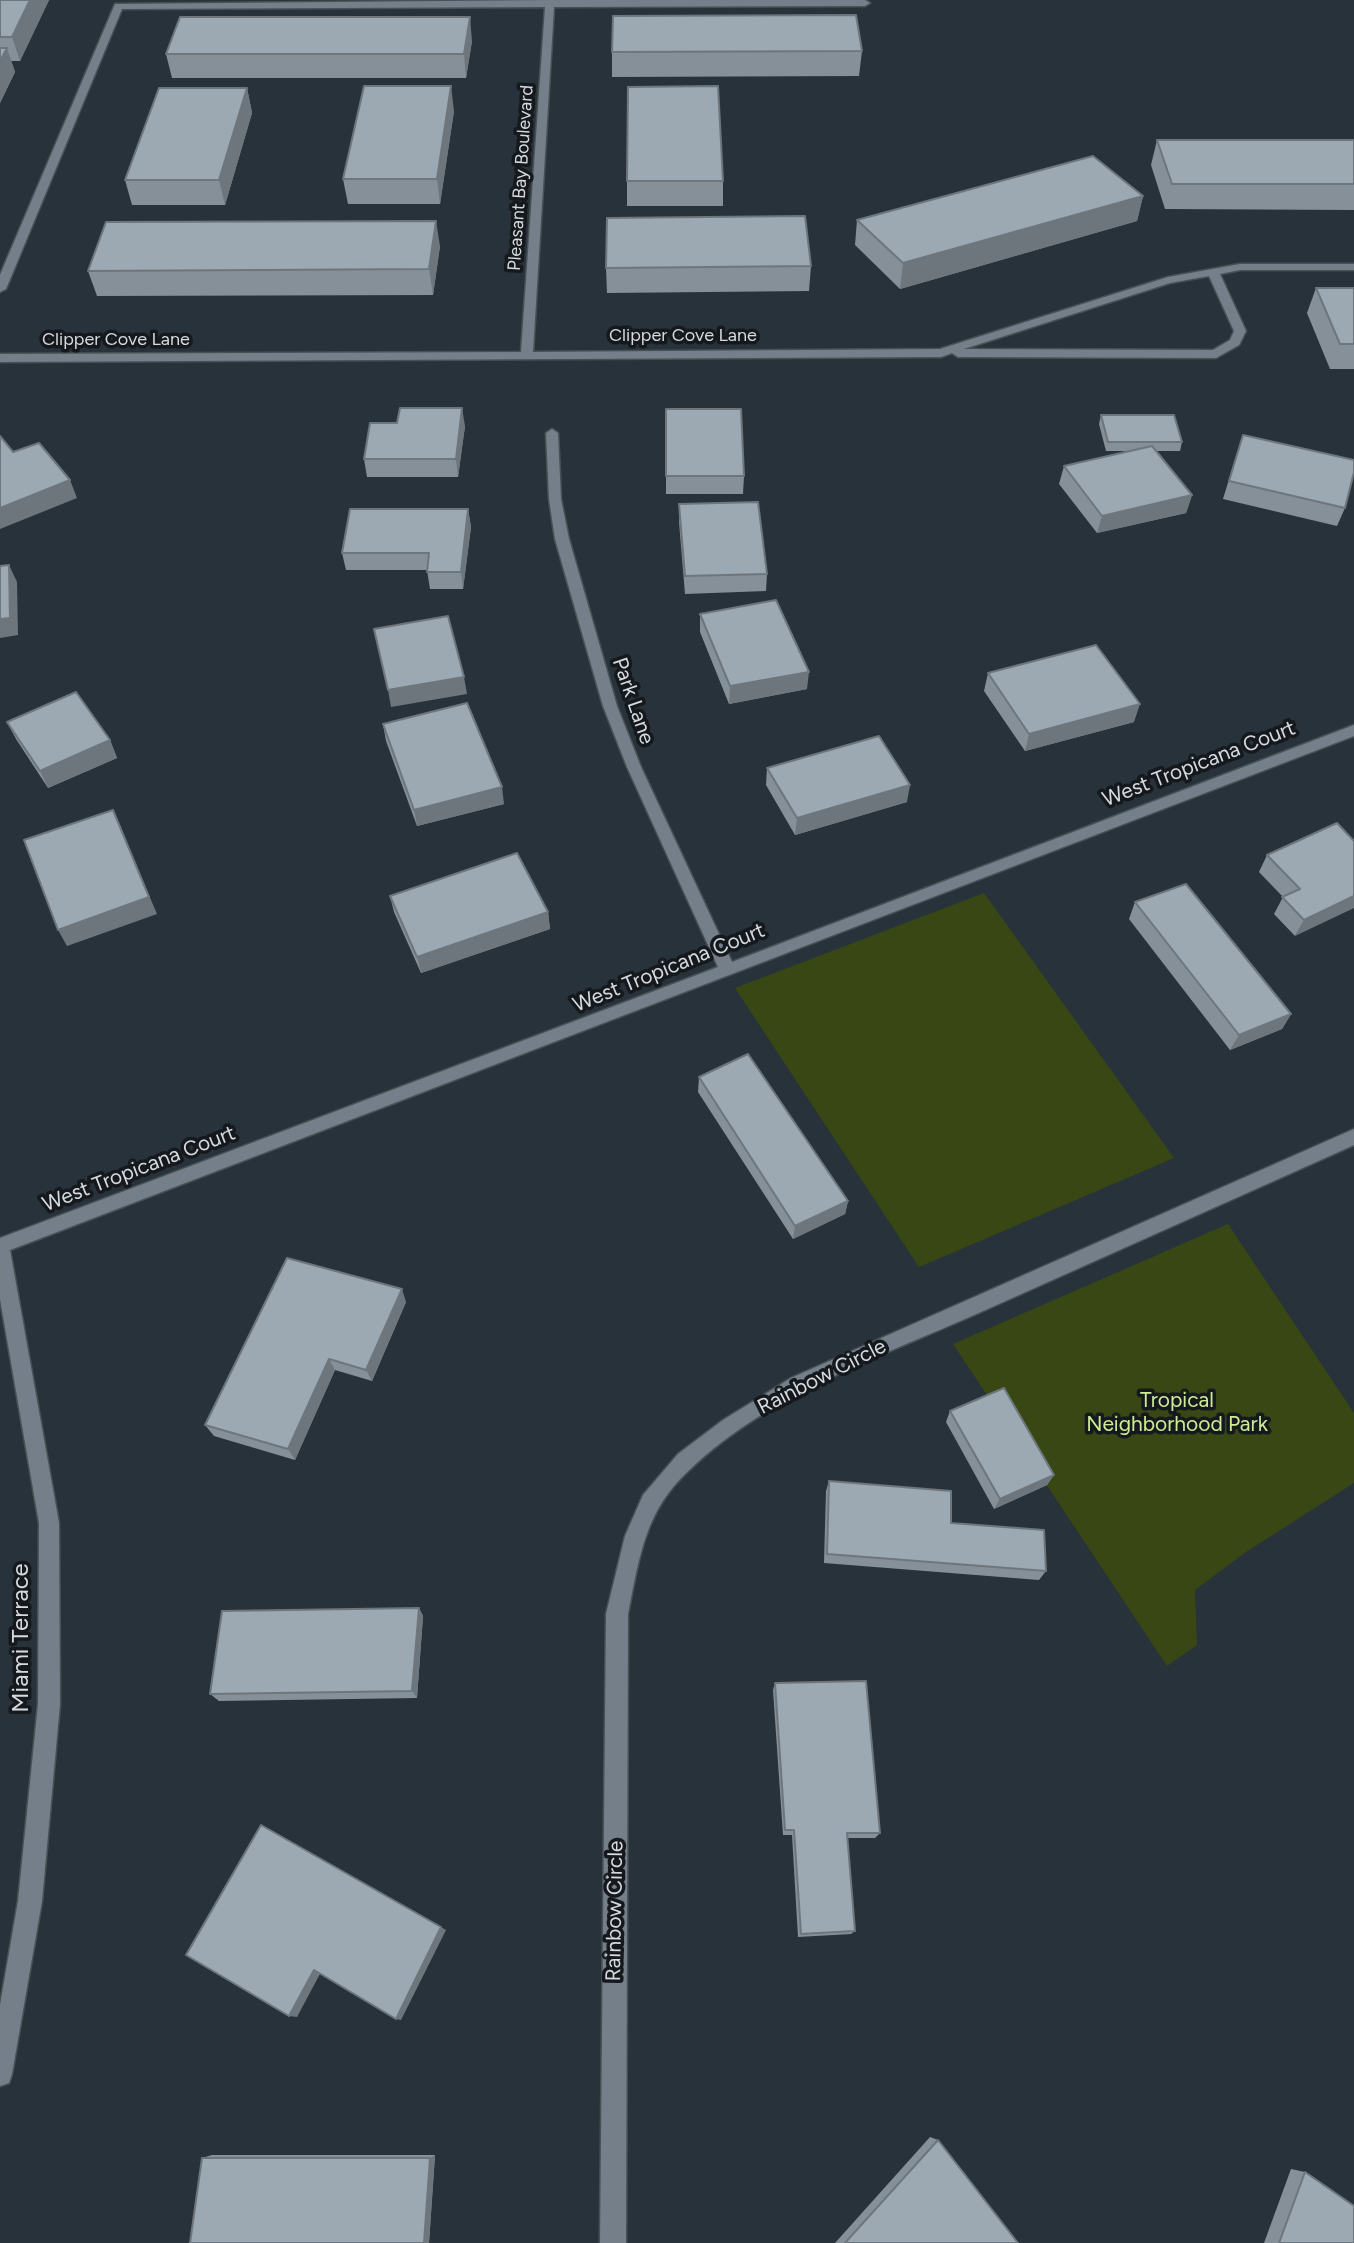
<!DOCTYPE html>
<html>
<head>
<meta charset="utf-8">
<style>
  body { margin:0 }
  canvas { display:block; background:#28323a }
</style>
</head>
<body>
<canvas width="1354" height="2243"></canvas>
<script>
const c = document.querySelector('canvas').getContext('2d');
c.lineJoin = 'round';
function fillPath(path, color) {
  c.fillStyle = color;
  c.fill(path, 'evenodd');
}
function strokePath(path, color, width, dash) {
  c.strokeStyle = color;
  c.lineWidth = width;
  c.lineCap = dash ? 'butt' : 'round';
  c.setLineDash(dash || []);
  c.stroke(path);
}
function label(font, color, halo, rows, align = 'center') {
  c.font = font + ' Figtree,sans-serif';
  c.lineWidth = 7;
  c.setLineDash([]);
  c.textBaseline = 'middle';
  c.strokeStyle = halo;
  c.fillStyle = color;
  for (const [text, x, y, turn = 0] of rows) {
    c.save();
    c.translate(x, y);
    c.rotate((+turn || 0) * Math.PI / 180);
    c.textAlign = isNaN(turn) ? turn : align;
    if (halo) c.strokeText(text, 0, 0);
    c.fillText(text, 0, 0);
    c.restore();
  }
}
const green = new Path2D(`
  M984 893 1174 1158 919 1267 735 988Z
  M1228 1224 1354 1413V1483L1246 1552 1195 1590 1197 1645 1167 1666 953 1344Z`);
const lane = new Path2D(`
  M550 0H865L870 3 865 6 554 7 533 352 940 349 1168 277 1240 264H1354V270H1240L1220 274 1246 331 1239 345 1216 358 958 357 952 353 941 357 0 362V354L521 352 545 7 122 9 6 289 0 292V275L115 4ZM1209 276 1234 331 1230 340 1213 350 964 349 1170 283Z`);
const street = new Path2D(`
  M552 429 558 433 561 499 569 539 617 706 641 767 732 962 1354 725V736L10 1250 59 1523 60 1704 42 1901 12 2074 9 2083 0 2086V2005L18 1901 38 1704 39 1523 0 1299V1238L718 967 627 767 603 706 555 539 549 499 546 433Z
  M1354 1129V1145C1230 1201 1105 1256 981 1312 878 1358 751 1400 674 1486 643 1522 637 1569 628 1614L626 2243H600L606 1614 625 1536 643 1495 678 1454 723 1420 791 1378Z`);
const wall = new Path2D(`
  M0 0H49L20 61H11L15 72 0 103Z
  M472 41 466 78H172L166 54Z
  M862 51 859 76 612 77V52Z
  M247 88 252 113 225 205H132L125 180Z
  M454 111 440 204H348L343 179Z
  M1157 140H1354V210L1165 209 1151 165Z
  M627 181H723V206H627Z
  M1143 196 1137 221 900 289 855 245 857 220Z
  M440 246 433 295 97 296 88 271Z
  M811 266 809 291 607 293 606 268Z
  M1316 288H1354V369H1330L1307 313Z
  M666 409 744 476 743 494H666Z
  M1101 415 1182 442 1180 451H1156L1192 495 1186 513 1097 533 1059 484 1064 466 1131 451H1106L1099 424Z
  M397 423 465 426 458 477H367L364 459Z
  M1237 453 1345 508 1337 526 1223 499Z
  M679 504 767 574 766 591 685 594 679 522Z
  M468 509 471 527 463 589H430L427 570H346L342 553Z
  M700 614 807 689 729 704 700 632Z
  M988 673 1134 722 1025 751 984 691Z
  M7 722 110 740 117 758 48 788 16 739Z
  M383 724 504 804 417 826 386 741Z
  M767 768 907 802 795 835 766 785Z
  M1354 841 1295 936 1274 914 1283 897 1259 872 1267 855Z
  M390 896 548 912 550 929 421 973 394 912Z
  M1135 902 1291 1014 1282 1029 1230 1050 1129 919Z
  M699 1077 848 1201 845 1214 793 1239 698 1092Z
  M406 1302 372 1381 335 1370 295 1460 214 1436 205 1425Z
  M950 1411 1054 1475 1047 1485 994 1509 946 1422Z
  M829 1481 951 1523 1046 1571 1039 1580 824 1563 826 1491Z
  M419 1608 423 1616 417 1698 219 1701 210 1694Z
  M775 1683 880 1833 875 1838H847L855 1931 851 1934 798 1937 792 1835H783L773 1690Z
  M930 2137 938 2140 1018 2243H835Z
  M212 2155H435L429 2243 202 2158Z
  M1291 2169 1305 2172 1354 2243H1264Z`);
const shadedWall = new Path2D(`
  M30 0H49L20 61 12 37Z
  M470 17 472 41 466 78 464 54Z
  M7 48 15 72 0 103V60Z
  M451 86 454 111 440 204 437 179Z
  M247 88 252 113 225 205 219 180Z
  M1143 196 1137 221 900 289 903 263Z
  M436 221 440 246 433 295 429 269Z
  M462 408 465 426 458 477 456 459Z
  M70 480 77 498 0 529V508Z
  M1192 495 1186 513 1097 533 1102 516Z
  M468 509 471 527 463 589 461 572Z
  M9 565 17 582 18 635 0 638V619Z
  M809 672 807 689 729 704 730 686Z
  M464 677 467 694 391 707 388 690Z
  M1140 704 1134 722 1025 751 1029 734Z
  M110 740 117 758 48 788 40 771Z
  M910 785 907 802 795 835 797 818Z
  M502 787 504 804 417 826 414 810Z
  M120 827 157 914 67 946 58 930Z
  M1354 896V908L1295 936 1304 920Z
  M548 912 550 929 421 973 417 957Z
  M1291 1014 1282 1029 1230 1050 1239 1035Z
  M848 1201 845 1214 793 1239 795 1226Z
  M402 1289 406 1302 372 1381 366 1370Z
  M329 1359 335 1370 295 1460 288 1449Z
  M1054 1475 1047 1485 994 1509 1000 1499Z
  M419 1608 423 1616 417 1698 412 1691Z
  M261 1825 446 1930 401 2020 396 2019Z
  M314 1970 321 1972 297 2017 289 2016Z
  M435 2155 429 2243H424L430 2158Z`);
const building = new Path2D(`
  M0 0H30L12 37H0Z
  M856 15 862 51 612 52 613 16Z
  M180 17H470L464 54H166Z
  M0 48H7L0 61Z
  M364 86H451L437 179H343Z
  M718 86 723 181H627L628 87Z
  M159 88H247L219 180H125Z
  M1157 140H1354V184H1172Z
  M1093 156 1143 196 903 263 857 220Z
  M805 216 811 266 606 268 607 218Z
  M436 221 429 269 88 271 106 222Z
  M1316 288H1354V344H1340Z
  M400 408H462L456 459H364L370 423H397Z
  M666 409H741L744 476H666Z
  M1101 415H1174L1182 442H1108Z
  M1243 435 1354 460V472L1345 508 1229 481Z
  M0 436 13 452 39 443 70 480 0 508Z
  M1152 446 1192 495 1102 516 1064 466Z
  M758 502 767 574 685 576 679 504Z
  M350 509H468L461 572H427L429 553H342Z
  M9 565 10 618 0 619V566Z
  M776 600 809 672 730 686 700 614Z
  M448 616 464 677 388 690 374 629Z
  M1096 645 1140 704 1029 734 988 673Z
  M76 692 110 740 40 771 7 722Z
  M467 703 502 787 414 810 383 724Z
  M879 736 910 785 797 818 767 768Z
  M113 810 149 897 58 930 24 840Z
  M1337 823 1354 841V896L1304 920 1282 897 1300 889 1267 855Z
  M517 853 548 912 417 957 390 896Z
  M1186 884 1291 1014 1239 1035 1135 902Z
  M748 1054 848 1201 795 1226 699 1077Z
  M287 1258 402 1289 366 1370 329 1359 288 1449 205 1425Z
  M1004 1388 1054 1475 1000 1499 950 1411Z
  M829 1481 951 1491V1523L1044 1530 1046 1571 827 1554Z
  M419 1608 412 1691 210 1694 222 1611Z
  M866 1681 880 1833H847L855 1931 801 1934 794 1830H785L775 1683Z
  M261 1825 441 1927 396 2019 314 1970 289 2016 186 1955Z
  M938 2140 1018 2243H845Z
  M202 2158H430L424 2243H190Z
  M1305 2172 1354 2206V2243H1279Z`);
const farStreetnames = [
  ["Pleasant Bay Boulevard",521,178,-86],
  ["Clipper Cove Lane",683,336],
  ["Clipper Cove Lane",116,340]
];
const streetNames = [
  ["Park Lane",633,701,71],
  ["West Tropicana Court",1199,764,-21],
  ["West Tropicana Court",669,968,-22],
  ["West Tropicana Court",139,1169,-21],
  ["Rainbow Circle",822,1377,-27],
  ["Rainbow Circle",615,1911,-89]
];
const parkNames = [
  ["Tropical",1177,1401],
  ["Neighborhood Park",1177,1425]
];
const nearStreetnames = [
  ["Miami Terrace",21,1638,-90]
];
fillPath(green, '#384713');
strokePath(lane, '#485056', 3);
strokePath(street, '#485056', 3);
fillPath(lane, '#747f89');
fillPath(street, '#747f89');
fillPath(wall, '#869099');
fillPath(shadedWall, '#6d767d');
fillPath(building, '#9ca8b2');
strokePath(building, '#6d767d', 2);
label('18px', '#d4dadf', '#15191d', farStreetnames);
label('21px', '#d4dadf', '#15191d', streetNames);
label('21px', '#ceec96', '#15191d', parkNames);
label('24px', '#d4dadf', '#15191d', nearStreetnames);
</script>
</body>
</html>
